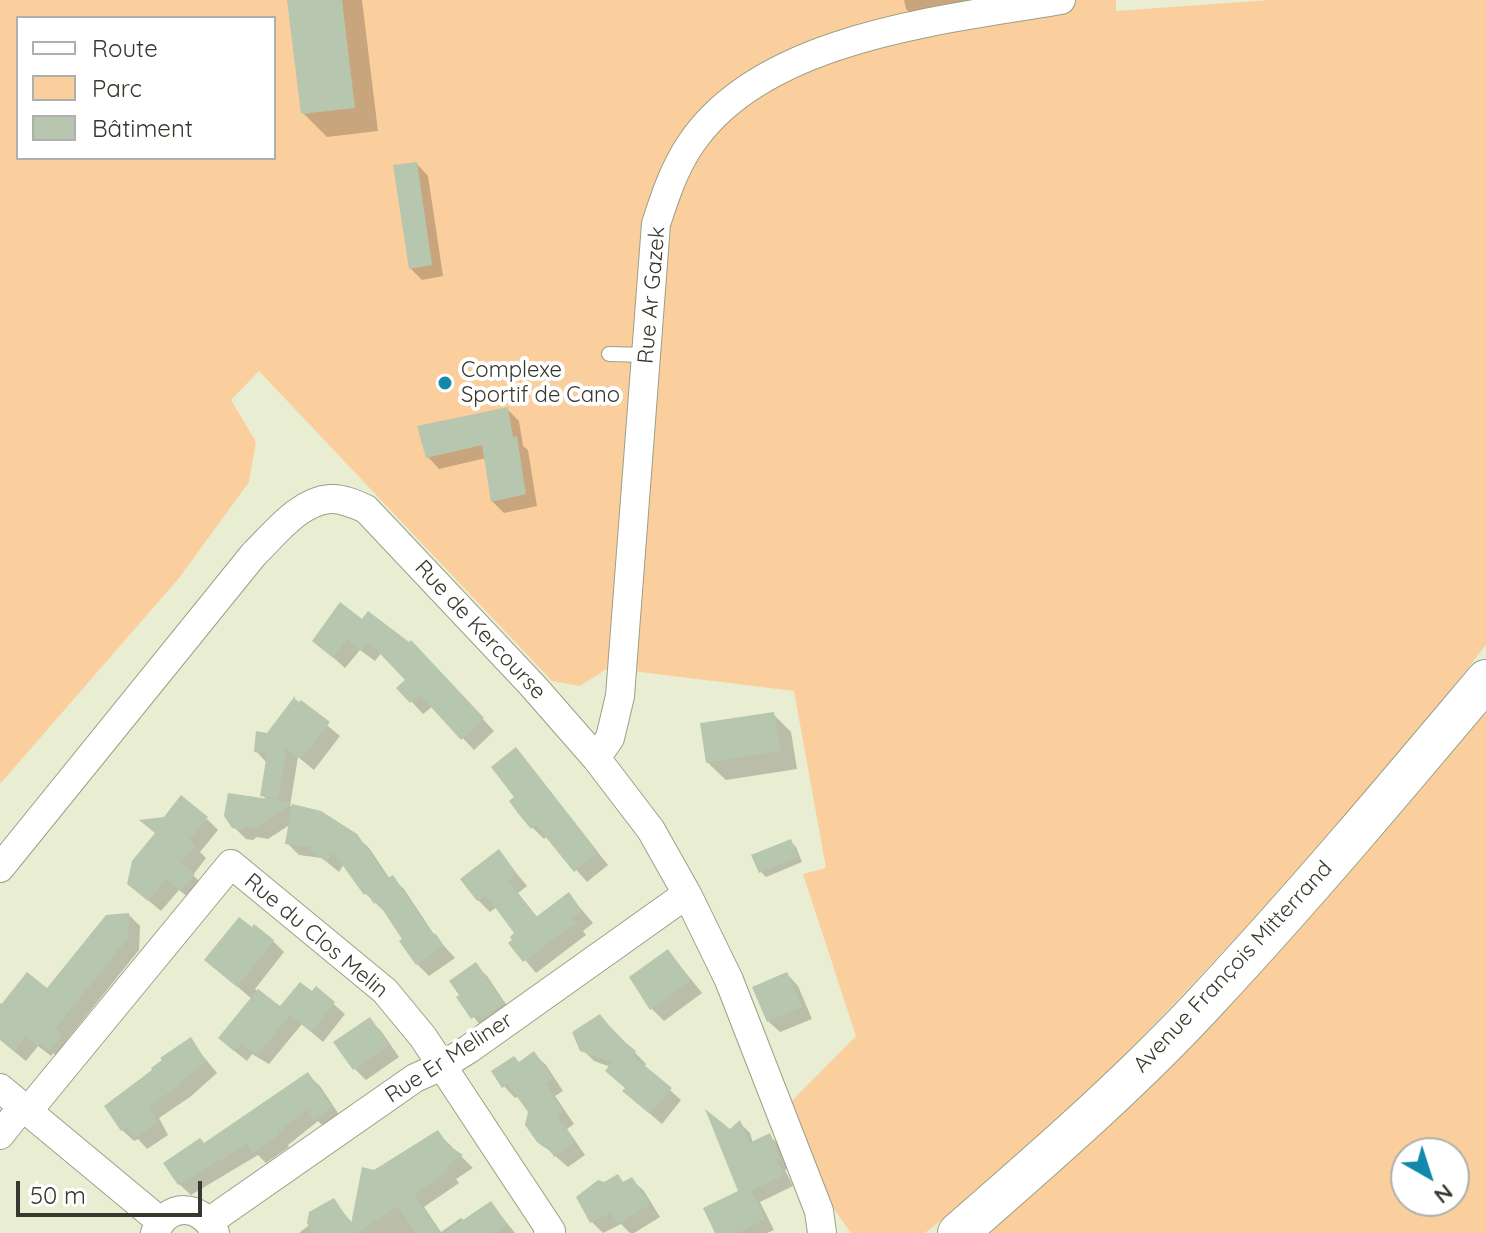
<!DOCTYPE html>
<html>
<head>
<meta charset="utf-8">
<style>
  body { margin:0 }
  #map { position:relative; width:1486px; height:1233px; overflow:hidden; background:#e9edd1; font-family:Quicksand,sans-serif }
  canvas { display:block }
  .legend { position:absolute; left:16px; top:16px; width:260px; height:144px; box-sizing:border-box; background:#fff; border:2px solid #afb0ab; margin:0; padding:10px 14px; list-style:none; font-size:24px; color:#37392e }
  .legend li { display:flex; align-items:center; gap:16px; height:40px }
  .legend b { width:40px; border:2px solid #afb0ab }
  .north { position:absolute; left:1390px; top:1137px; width:80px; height:80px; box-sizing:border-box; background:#fff; border:2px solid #afb0ab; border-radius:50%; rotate:141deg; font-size:22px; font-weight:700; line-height:32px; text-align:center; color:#37392e }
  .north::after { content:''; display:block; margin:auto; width:28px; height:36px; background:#1188ac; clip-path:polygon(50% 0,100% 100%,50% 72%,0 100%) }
  .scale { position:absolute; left:16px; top:1181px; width:186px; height:36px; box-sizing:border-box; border:4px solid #37392e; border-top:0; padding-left:10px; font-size:24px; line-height:28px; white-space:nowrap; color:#37392e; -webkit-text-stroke:6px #fff; paint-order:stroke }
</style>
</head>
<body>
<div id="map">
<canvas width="1486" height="1233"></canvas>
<ul class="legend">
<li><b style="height:10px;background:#fff"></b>Route</li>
<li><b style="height:22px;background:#fbcf9d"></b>Parc</li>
<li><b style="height:22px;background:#b6c6af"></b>Bâtiment</li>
</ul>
<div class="north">N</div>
<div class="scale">50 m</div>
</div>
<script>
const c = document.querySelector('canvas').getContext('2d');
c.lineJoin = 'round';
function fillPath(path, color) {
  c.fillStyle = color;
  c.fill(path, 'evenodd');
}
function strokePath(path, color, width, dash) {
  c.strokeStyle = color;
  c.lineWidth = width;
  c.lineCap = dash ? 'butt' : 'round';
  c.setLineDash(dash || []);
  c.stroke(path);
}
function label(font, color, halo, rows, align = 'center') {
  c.font = font + ' Quicksand,sans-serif';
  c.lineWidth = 8;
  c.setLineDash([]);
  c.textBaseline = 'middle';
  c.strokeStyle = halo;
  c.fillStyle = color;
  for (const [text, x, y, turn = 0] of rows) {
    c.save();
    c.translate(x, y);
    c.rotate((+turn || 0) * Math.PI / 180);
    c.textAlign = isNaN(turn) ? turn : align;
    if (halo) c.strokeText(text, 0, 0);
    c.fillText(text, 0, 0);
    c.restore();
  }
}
const green = new Path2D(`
  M0 0H1116V11L1270 0H1486V645L1345 823 1110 1071 990 1182 925 1233H851L772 1121 856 1036 803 874 826 868 794 691 608 668 580 686 552 681 259 371 231 400 256 442 249 482 179 578 0 784ZM18 18H274V158H18Z
  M1486 705V1233H980ZM1406 1153H1454V1201H1406Z`);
const shadow = new Path2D(`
  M289 0H362L378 131 327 137 303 113Z
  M904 0H1003L923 26 906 9Z
  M417 164 428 176 443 276 422 280 410 268Z
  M507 409 519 421 523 446 528 450 537 506 504 513 492 501 486 458 439 469 428 457Z
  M363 622 423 655 494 731 474 750 433 706 423 714 412 702 399 689 408 681 382 652 375 661 360 650 345 668 315 641Z
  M295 699 340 736 314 770 298 757 290 806 320 813 356 836 369 848 390 879 392 878 404 889 435 936 455 958 429 976 417 964 405 940 387 914 366 894 344 864 339 872 322 858 299 855 287 843 291 824 268 839 257 837 253 840 246 839 234 827 270 802 262 795 267 763 256 751Z
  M773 714 791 732 797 769 726 780 707 762Z
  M516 750 608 865 587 882 547 836 544 839 532 827 517 797Z
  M207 819 218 830 200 852 206 858 193 875 205 887 193 901 179 890 161 911 129 884Z
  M790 841 796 847 802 862 766 877 761 872Z
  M499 852 527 886 518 893 538 918 569 895 593 923 583 931 586 935 536 973 511 943 517 934 497 907 490 912 478 900Z
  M129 915 140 926 139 950 66 1041 73 1047 62 1060 53 1053 51 1056 38 1046 26 1061 5 1044 0 1039V1003L3 1005 47 991Z
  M273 941 284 952 255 989 281 1009 316 989 345 1014 323 1042 302 1024 269 1064 252 1054 247 1061 232 1049 252 999 206 960Z
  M668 951 702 993 664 1021 652 1009 632 978Z
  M476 965 487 976 514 1016 484 1030 459 998Z
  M787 974 798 986 812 1019 780 1032 768 1021Z
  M600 1016 646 1064 644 1067 681 1100 662 1124 636 1102 611 1067 594 1061 582 1049Z
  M369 1019 381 1031 399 1057 366 1080 354 1068Z
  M190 1040 217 1073 190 1097 159 1118 168 1135 147 1149 138 1139 134 1141 122 1130Z
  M534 1054 546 1065 563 1091 555 1096 574 1124 567 1129 585 1155 568 1167 538 1141 530 1112 519 1096 515 1098 504 1086 519 1064Z
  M308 1075 320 1086 342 1119 326 1129 318 1121 288 1145 289 1147 266 1163 258 1155 191 1195 179 1184 204 1145Z
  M740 1123 750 1133 753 1143 770 1136 780 1146 789 1168 785 1170 793 1186 760 1202 774 1230 767 1233H717L740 1192 730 1132Z
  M437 1132 473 1168 456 1179 459 1183 424 1207 441 1232 461 1218 465 1221 491 1203 515 1233H299L308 1226 311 1213 334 1201 353 1224 374 1172Z
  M617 1176 625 1184 632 1180 644 1191 660 1217 634 1233H630L621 1224 603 1233 592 1222 579 1198Z`);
const building = new Path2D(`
  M287 0H342L355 108 301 114Z
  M417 162 432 265 409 269 393 165Z
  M508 407 513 437 517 436 526 494 491 502 482 445 426 458 417 426Z
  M340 602 362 619 368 611 409 642 411 640 484 718 461 740 420 695 410 703 396 688 405 680 369 642 362 651 347 639 333 658 312 641Z
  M295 696V700L298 703 301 700 330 722 301 759 286 748 278 799 260 796 267 754 254 752 256 731 267 733Z
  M774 712 780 751 706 763 700 723Z
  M516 747 598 852 574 872 536 825 531 829 517 812 509 801 514 797 491 767Z
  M228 793 269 799 292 804 255 828 245 826 240 830 232 828 224 816Z
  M181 795 208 817 189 840 196 845 181 863 195 874 180 891 166 879 148 901 127 884 132 861 155 833 139 820 164 817Z
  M292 804 321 811 357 834 388 878 393 875 432 933 436 934 444 946 416 965 399 941 402 939 377 901 374 904 367 893 364 895 333 852 327 862 314 853 311 847 285 844Z
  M791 839 798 857 759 873 751 855Z
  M499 849 517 874 508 880 536 917 569 892 582 911 572 918 576 923 523 962 508 943 512 940 510 937 514 933 486 895 477 901 460 879Z
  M129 913 128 938 55 1029 62 1035 50 1051 41 1043 38 1046 26 1036 14 1051 0 1040V1006L27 972 47 988 106 915Z
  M239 917 252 927 254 924 274 940 237 987 204 960Z
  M668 949 691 981 650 1010 629 977Z
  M476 962 504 1003 482 1019 479 1014 471 1019 456 997 459 995 449 981Z
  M787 972 802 1007 767 1022 752 987Z
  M300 982 312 991 316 986 335 1002 311 1032 290 1015 257 1055 240 1045 234 1051 218 1038 258 989 280 1006Z
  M600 1014 616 1035 636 1051 633 1056 672 1088 650 1114 622 1091 625 1088 605 1071 612 1062 580 1051 572 1032Z
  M370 1017 389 1045 353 1070 333 1042Z
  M191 1037 206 1061 179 1083 180 1085 149 1106 158 1122 134 1138 127 1127 121 1131 104 1106 152 1070 151 1068 162 1060 160 1058Z
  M534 1051 553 1078 545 1084 564 1112 557 1116 575 1142 554 1157 548 1146 545 1148 537 1142 525 1125 528 1112 508 1084 502 1088 491 1071 514 1056 519 1062Z
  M308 1072 332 1107 314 1119 307 1109 278 1133 279 1135 253 1153 247 1144 178 1185 163 1163 200 1138 204 1143Z
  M705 1109 730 1129 740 1120 749 1143 770 1133 780 1158 776 1159 784 1175 751 1191 765 1219 737 1233H715L703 1208 738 1191Z
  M438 1130 448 1145 463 1155 446 1166 449 1170 414 1194 440 1233H416L398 1206 358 1233H313L307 1223 309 1212 334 1198 351 1224 362 1167 374 1170Z
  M618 1174 623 1182 632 1177 650 1204 618 1224 611 1212 590 1223 576 1197 598 1180 604 1182Z
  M491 1201 507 1224 495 1233H444Z`);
const lane = new Path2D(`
  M609 354 646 355`);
const street = new Path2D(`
  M596 758 610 738 620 696 656 224C665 196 674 169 690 145 761 37 943 20 1061 0
  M0 868 254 554C274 535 299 501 330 499 342 498 355 504 366 509L533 686 596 758 651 830 687 894 729 980 819 1211 822 1233
  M0 1088 160 1221
  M28 1111 231 864 385 991 423 1037 551 1231 548 1233
  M0 1135 23 1106
  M210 1221 415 1078 442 1066 469 1049 687 894
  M155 1233C167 1202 202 1203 215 1233`);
const secondary = new Path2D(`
  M958 1233C1045 1157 1133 1081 1211 996 1306 894 1396 787 1486 680`);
const markers = [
  [445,383,8,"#1188ac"]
];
const streetNames = [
  ["Rue Ar Gazek",652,295,-85],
  ["Rue de Kercourse",480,630,47],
  ["Rue du Clos Melin",316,936,40],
  ["Avenue François Mitterrand",1233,967,-47],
  ["Rue Er Meliner",449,1058,-33]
];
const poiNames = [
  ["Complexe",461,370],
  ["Sportif de Cano",461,395]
];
fillPath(green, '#fbcf9d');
fillPath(shadow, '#0003');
fillPath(building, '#b6c6af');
strokePath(lane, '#9ca086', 16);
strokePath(street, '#9ca086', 30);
strokePath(secondary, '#9ca086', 42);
strokePath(lane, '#fff', 14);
strokePath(street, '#fff', 28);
strokePath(secondary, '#fff', 40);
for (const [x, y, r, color] of markers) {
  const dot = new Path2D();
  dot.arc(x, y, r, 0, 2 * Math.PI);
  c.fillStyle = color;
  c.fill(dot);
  strokePath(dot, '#fff', 3);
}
label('22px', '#37392e', '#fff', streetNames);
label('22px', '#37392e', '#fff', poiNames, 'left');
</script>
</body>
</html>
